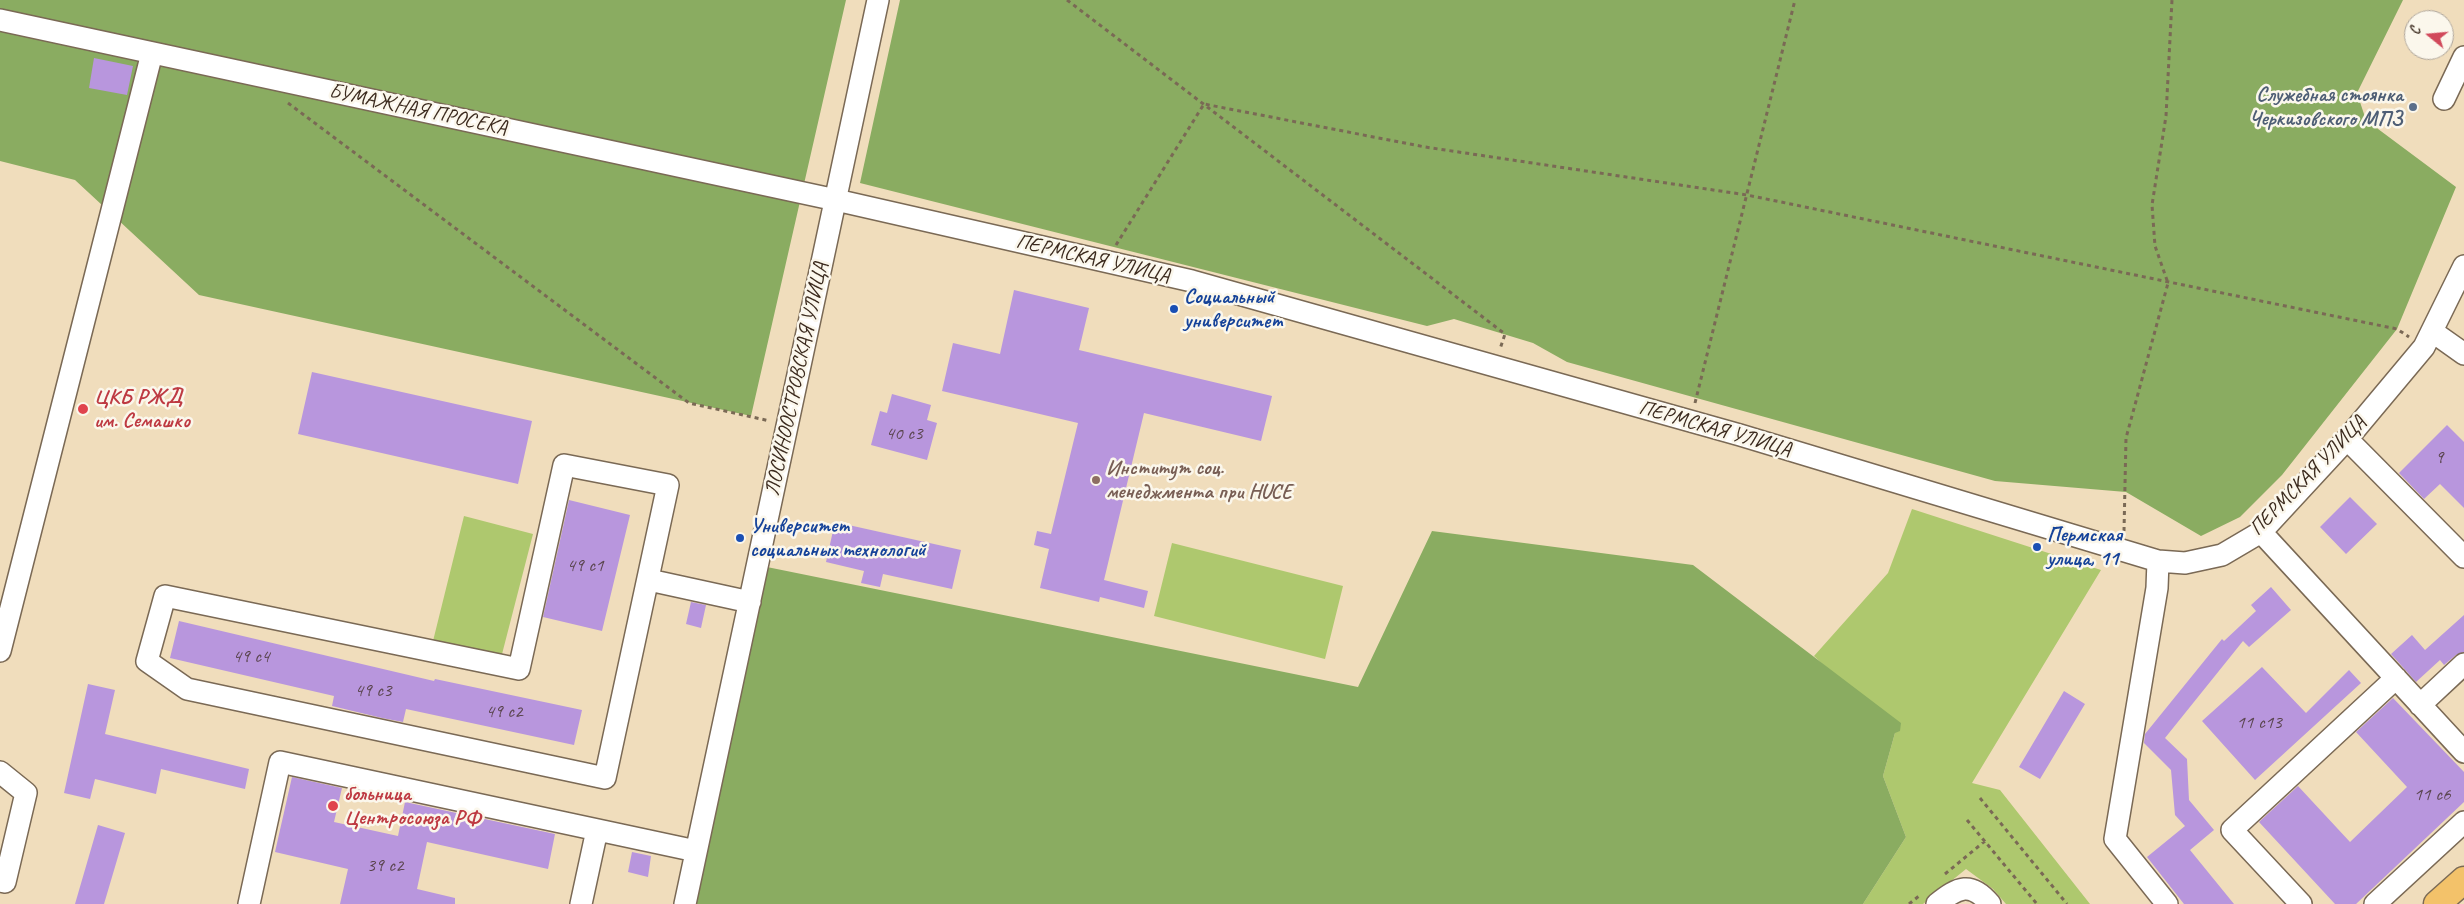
<!DOCTYPE html>
<html>
<head>
<meta charset="utf-8">
<style>
  body { margin:0 }
  #map { position:relative; width:2464px; height:904px; overflow:hidden; background:#f0ddbc; font-family:Caveat,sans-serif }
  canvas { display:block }
  .north { position:absolute; left:2404px; top:10px; width:50px; height:50px; box-sizing:border-box; background:#fbf7ec; border:1px solid #aea59a; border-radius:50%; rotate:287deg; font-size:14px; font-weight:700; line-height:20px; text-align:center; color:#3b2a1e }
  .north::after { content:''; display:block; margin:auto; width:18px; height:22px; background:#d1495b; clip-path:polygon(50% 0,100% 100%,50% 72%,0 100%) }
</style>
</head>
<body>
<div id="map">
<canvas width="2464" height="904"></canvas>
<div class="north">С</div>
</div>
<script>
const c = document.querySelector('canvas').getContext('2d');
c.lineJoin = 'round';
function fillPath(path, color) {
  c.fillStyle = color;
  c.fill(path, 'evenodd');
}
function strokePath(path, color, width, dash) {
  c.strokeStyle = color;
  c.lineWidth = width;
  c.lineCap = dash ? 'butt' : 'round';
  c.setLineDash(dash || []);
  c.stroke(path);
}
function label(font, color, halo, rows, align = 'center') {
  c.font = font + ' Caveat,sans-serif';
  c.lineWidth = 5;
  c.setLineDash([]);
  c.textBaseline = 'middle';
  c.strokeStyle = halo;
  c.fillStyle = color;
  for (const [text, x, y, turn = 0] of rows) {
    c.save();
    c.translate(x, y);
    c.rotate((+turn || 0) * Math.PI / 180);
    c.textAlign = isNaN(turn) ? turn : align;
    if (halo) c.strokeText(text, 0, 0);
    c.fillText(text, 0, 0);
    c.restore();
  }
}
const green = new Path2D(`
  M1912 509 2101 570 1972 783 2000 790 2090 904H2006L1993 889 1966 869 1923 904H1863L1906 837 1883 776 1895 733 1814 656 1888 573Z
  M464 516 533 534 501 658 433 641Z
  M1172 543 1343 586 1325 659 1154 616Z`);
const forest = new Path2D(`
  M0 0H846L751 416 199 295 75 180 0 161Z
  M900 0H2403L2357 93 2366 120 2456 187 2397 329 2282 475 2240 517 2201 536 2126 492 1995 481 1567 362 1533 343 1454 319 1427 326 860 183Z
  M1432 531 1693 565 1901 723 1900 731 1895 733 1883 776 1906 837 1863 904H691L762 566 1358 687Z`);
const building = new Path2D(`
  M94 58 133 66 127 95 89 88Z
  M1014 290 1089 308 1079 350 1272 396 1261 441 1144 413 1104 580 1148 591 1144 608 1100 597 1099 602 1040 588 1049 549 1034 545 1037 531 1051 534 1078 423 942 391 953 343 1000 354Z
  M312 372 532 421 518 484 298 434Z
  M892 394 931 405 927 420 937 423 927 460 871 445 880 411 887 413Z
  M2447 425 2464 442V508L2440 484 2424 499 2399 473Z
  M2350 497 2377 524 2346 554 2320 527Z
  M569 500 630 515 602 631 543 617Z
  M835 522 961 550 952 589 883 574 880 587 861 583 864 571 826 562Z
  M2271 587 2291 610 2249 647 2243 641 2165 738 2187 759 2189 800 2214 830 2190 850 2234 904H2184L2147 857 2185 826 2175 815 2171 770 2144 743 2145 734 2222 639 2224 641 2256 611 2251 605Z
  M691 602 706 605 701 628 686 624Z
  M2464 615V652L2456 655 2444 665 2440 660 2416 682 2391 654 2412 635 2425 650Z
  M179 621 434 681 435 679 582 710 574 745 406 709 403 722 382 718 332 706 334 696 170 658Z
  M2262 667 2306 713 2349 670 2361 683 2255 780 2202 721Z
  M88 684 115 690 105 734 249 769 245 789 161 769 156 794 95 779 90 799 64 793Z
  M2064 691 2085 704 2040 779 2019 767Z
  M2393 698 2464 772V802L2356 904H2335L2259 822 2298 786 2350 842 2407 787 2356 732Z
  M292 777 342 788 334 822 398 836 405 802 555 834 548 869 427 842 417 889 455 898V904H340L348 869 275 852Z
  M98 825 125 833 104 904H75Z
  M632 852 651 856 648 877 628 872Z`);
const path = new Path2D(`
  M1067 0 1505 334 1500 349
  M288 103 689 403 770 421
  M1116 245 1204 104 1425 147 1747 195 2397 329 2409 337
  M1695 403 1795 0
  M2124 531 2126 438 2168 283 2155 246 2152 205 2166 116 2172 0
  M1980 798 2067 904
  M1967 820 2037 904
  M1945 874 1985 841
  M1909 904 1919 896`);
const minor = new Path2D(`
  M0 20 836 200 1192 281 1740 435 2158 561 2185 563 2222 555 2261 532 2347 439 2424 347 2464 266
  M2444 99 2464 57
  M2433 332 2464 354
  M2347 439 2464 557
  M564 465 668 485 605 778 187 689 147 661 165 596 519 669Z
  M2261 532 2464 752
  M2158 561 2157 588 2115 839 2167 904
  M649 580 750 602
  M0 651 152 53
  M2420 705 2464 664
  M0 772 26 793 5 882 0 881
  M249 904 280 762 696 851
  M581 904 597 830
  M685 904 878 0
  M1937 904C1958 887 1971 881 1990 904
  M2301 904 2232 830 2396 678
  M2375 904 2464 822`);
const major = new Path2D(`
  M2437 904 2464 880`);
const markers = [
  [2413,107,5,"#5c6f8a"],
  [1174,309,5,"#1a4fb4"],
  [83,409,6,"#e0444e"],
  [1096,480,5,"#8d6e63"],
  [740,538,5,"#1a4fb4"],
  [2037,547,5,"#1a4fb4"],
  [333,806,6,"#e0444e"]
];
const numberNames = [
  ["40 с3",904,434],
  ["9",2439,458],
  ["49 с1",585,566],
  ["49 с4",251,657],
  ["49 с3",373,691],
  ["49 с2",504,712],
  ["11 с13",2259,723],
  ["11 с6",2432,795],
  ["39 с2",385,866]
];
const serviceNames = [
  ["Служебная стоянка",2403,95],
  ["Черкизовского МПЗ",2403,119]
];
const streetNames = [
  ["БУМАЖНАЯ ПРОСЕКА",418,110,12],
  ["ПЕРМСКАЯ УЛИЦА",1093,259,13],
  ["ЛОСИНООСТРОВСКАЯ УЛИЦА",797,379,-78],
  ["ПЕРМСКАЯ УЛИЦА",1715,429,16],
  ["ПЕРМСКАЯ УЛИЦА",2308,476,-46]
];
const transitNames = [
  ["Социальный",1184,297],
  ["университет",1184,321],
  ["Университет",750,526],
  ["социальных технологий",750,550],
  ["Пермская",2047,535],
  ["улица, 11",2047,559]
];
const healthNames = [
  ["ЦКБ РЖД",94,397],
  ["им. Семашко",94,421],
  ["больница",344,794],
  ["Центросоюза РФ",344,818]
];
const educationNames = [
  ["Институт соц.",1106,468],
  ["менеджмента при HUCE",1106,492]
];
fillPath(green, '#aec86e');
fillPath(forest, '#8aac61');
fillPath(building, '#b896dd');
strokePath(minor, '#7a6955', 24);
strokePath(major, '#7a6955', 29);
strokePath(path, '#7a6955', 3, [4, 4]);
strokePath(minor, '#fff', 21);
strokePath(major, '#f3c26a', 26);
for (const [x, y, r, color] of markers) {
  const dot = new Path2D();
  dot.arc(x, y, r, 0, 2 * Math.PI);
  c.fillStyle = color;
  c.fill(dot);
  strokePath(dot, '#fbf7ec', 2);
}
label('19px', '#5a454e', null, numberNames);
label('bold 21px', '#4e5e75', '#fbf7ec', serviceNames, 'right');
label('21px', '#3b2a1e', '#fbf7ec', streetNames);
label('bold 21px', '#164399', '#fbf7ec', transitNames, 'left');
label('bold 21px', '#be3a42', '#fbf7ec', healthNames, 'left');
label('bold 21px', '#785e54', '#fbf7ec', educationNames, 'left');
</script>
</body>
</html>
